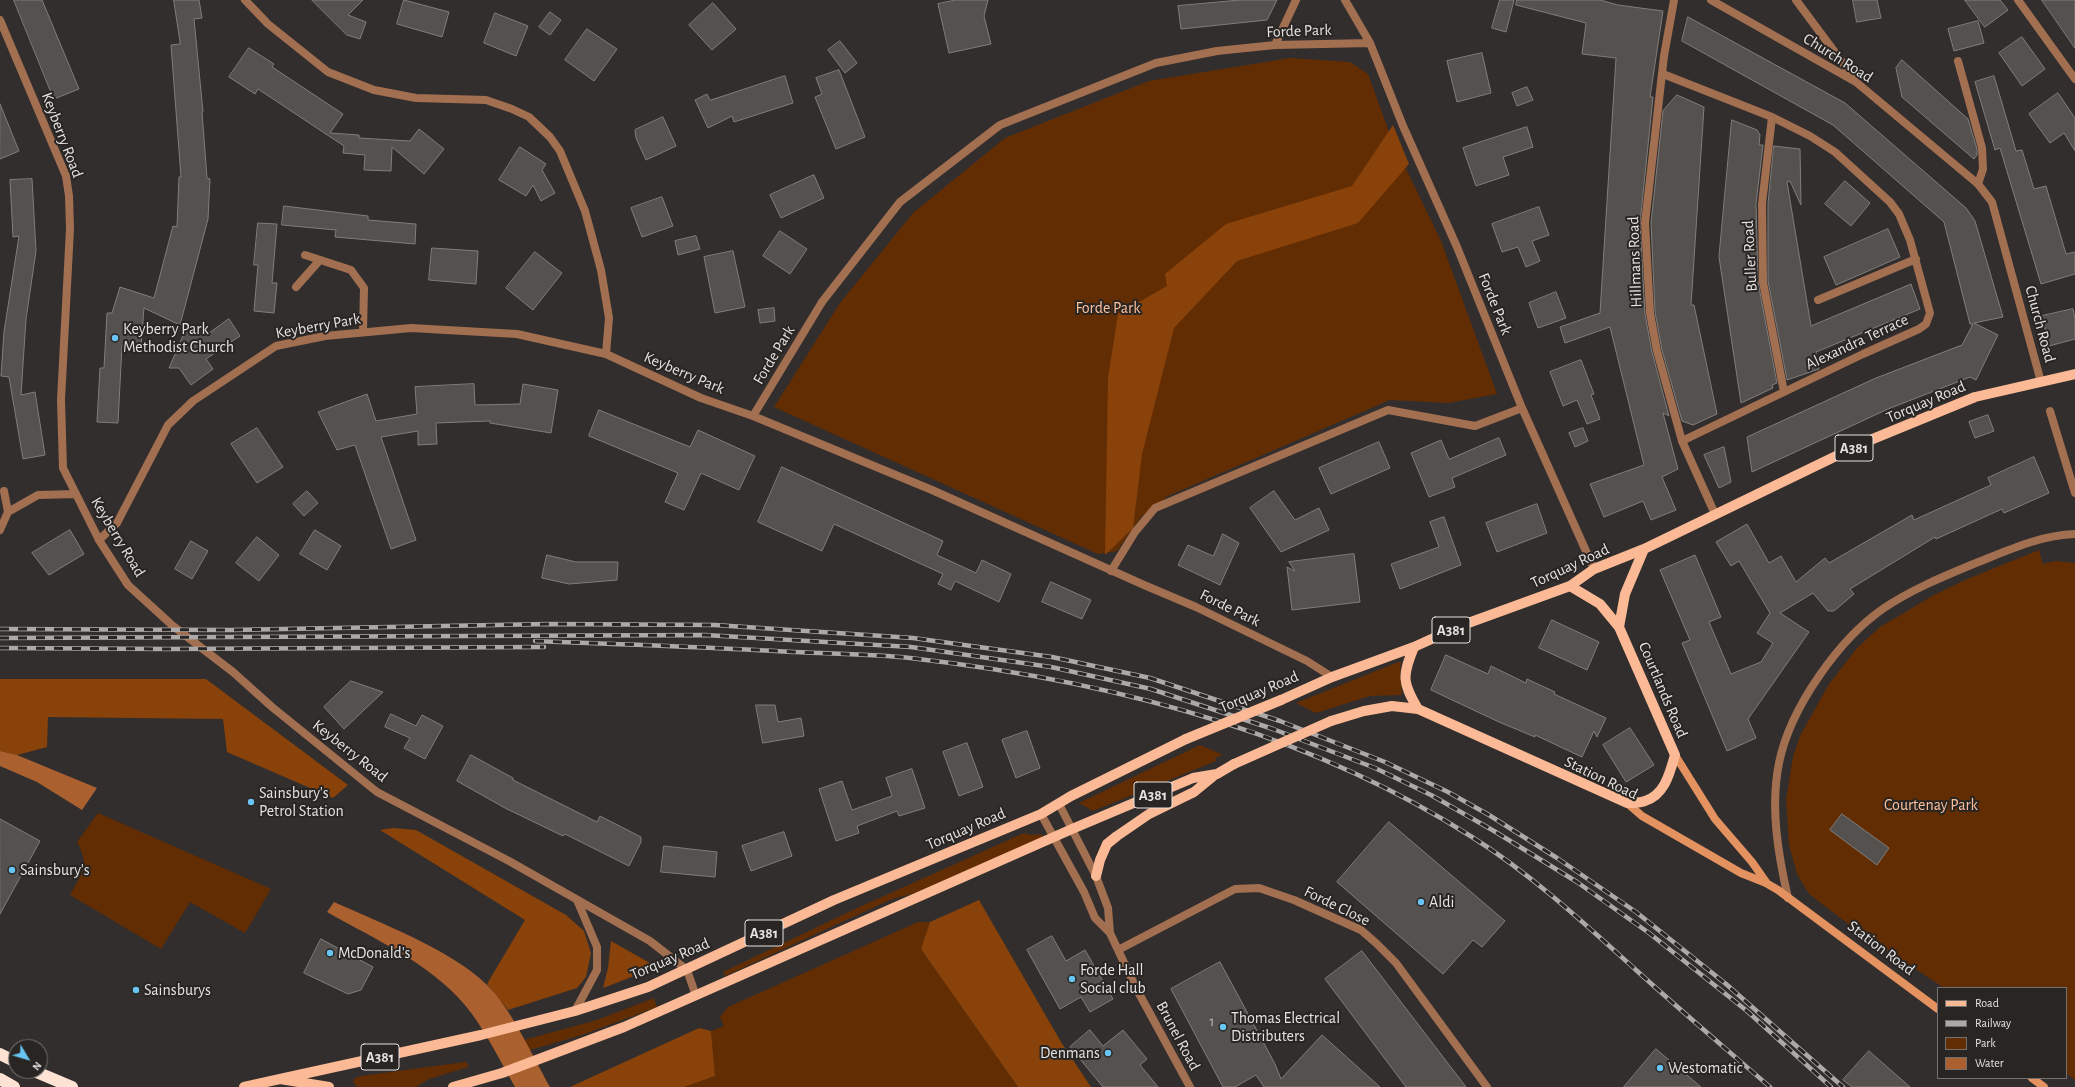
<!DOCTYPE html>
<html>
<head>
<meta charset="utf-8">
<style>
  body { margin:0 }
  #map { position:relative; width:2075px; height:1087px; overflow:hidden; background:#322e2d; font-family:"Alegreya Sans",sans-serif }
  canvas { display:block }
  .legend { position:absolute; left:1937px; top:987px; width:130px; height:92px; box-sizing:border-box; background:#282523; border:1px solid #74716f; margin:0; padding:5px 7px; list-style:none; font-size:12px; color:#e5e3e2 }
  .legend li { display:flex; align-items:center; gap:8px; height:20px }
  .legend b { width:20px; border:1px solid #74716f }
  .north { position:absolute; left:8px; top:1039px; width:40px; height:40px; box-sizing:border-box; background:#282523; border:1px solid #74716f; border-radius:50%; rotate:128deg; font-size:11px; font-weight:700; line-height:16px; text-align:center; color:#e5e3e2 }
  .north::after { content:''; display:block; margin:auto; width:14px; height:18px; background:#68c4f0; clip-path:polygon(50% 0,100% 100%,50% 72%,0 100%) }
</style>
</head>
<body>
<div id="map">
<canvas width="2075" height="1087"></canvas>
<ul class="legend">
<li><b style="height:5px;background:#fbba95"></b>Road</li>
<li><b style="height:5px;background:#aca9a8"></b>Railway</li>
<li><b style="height:11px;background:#632d04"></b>Park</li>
<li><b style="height:11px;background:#ab6030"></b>Water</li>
</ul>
<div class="north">N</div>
</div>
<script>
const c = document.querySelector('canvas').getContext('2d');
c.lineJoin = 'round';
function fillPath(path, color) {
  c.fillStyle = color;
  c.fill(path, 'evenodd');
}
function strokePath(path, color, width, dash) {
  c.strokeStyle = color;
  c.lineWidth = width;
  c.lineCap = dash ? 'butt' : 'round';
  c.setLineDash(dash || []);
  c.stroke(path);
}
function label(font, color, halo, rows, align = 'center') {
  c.font = font + ' "Alegreya Sans",sans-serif';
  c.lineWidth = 4;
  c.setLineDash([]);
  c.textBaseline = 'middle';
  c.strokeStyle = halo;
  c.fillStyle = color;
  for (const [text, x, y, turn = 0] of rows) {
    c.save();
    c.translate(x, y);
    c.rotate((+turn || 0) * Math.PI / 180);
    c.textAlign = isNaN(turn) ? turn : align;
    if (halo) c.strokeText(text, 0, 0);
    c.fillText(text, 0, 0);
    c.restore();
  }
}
const green = new Path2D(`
  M1290 58 1350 62 1368 74 1392 140 1441 241 1497 394 1448 403 1390 400 1168 496 1141 517 1117 551 1098 554 774 407 840 303 913 213 1005 138 1149 81Z
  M2039 550 2043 564 2056 561 2075 563V1080L2066 1073V988H1944L1847 923 1809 894 1797 874 1789 845 1786 800 1793 757 1800 736 1829 684 1857 648 1880 627 1934 595 1965 580Z
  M1401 661 1400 673 1402 695 1370 696 1316 713 1296 703Z
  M1200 745 1223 755 1215 758 1216 761 1093 811 1079 803Z
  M98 813 271 889 245 933 190 902 161 949 70 895C82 874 90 865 77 842Z
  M1024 833 1031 835 1041 834 1043 836 1042 838 915 893 892 899 725 976 723 972 855 909Z
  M918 922H930L921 949 1018 1087H684L715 1076 711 1031 724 1026 720 1017 728 1007Z
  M654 998 657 1007 582 1035 530 1050 524 1040 597 1020Z
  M465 1062 468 1064V1067L429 1079 416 1087H357L353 1082 355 1078 361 1076Z`);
const forest = new Path2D(`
  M1393 125 1409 164 1358 223 1237 261 1174 328 1142 454 1133 528 1105 555 1108 378 1118 314 1167 286 1165 274 1226 224 1352 186Z
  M0 679H206L348 785 333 798 227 752 223 719 48 717 47 747 17 755 0 751Z
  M393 828 416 830 566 915 584 931 591 953 586 977 577 988 508 1010 487 984 525 920 380 830Z
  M979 900 1061 1042 1091 1087H1018L921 949 930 922Z
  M611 941 650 963 655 968 603 988 608 968Z
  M699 1028 711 1031 715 1076 684 1087H570Z`);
const water = new Path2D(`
  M0 751 17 755 97 788 82 810 37 782 0 766Z
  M334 902C380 923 450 949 486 984 510 1006 533 1057 550 1087H515C500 1061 483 1026 464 1004 428 962 374 939 327 912Z`);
const building = new Path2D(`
  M14 0H42L79 89 54 99Z
  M174 0H199L202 18 194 19 203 112H202L207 178 210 179 208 219 180 325 144 308 141 346 122 345 118 423 97 422 100 368H104L107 313H112L120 287 154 298 173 226 177 227 179 177H181L171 45 180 44Z
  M312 0H363L348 15 366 22 360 39 347 35Z
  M404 0 449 12 442 37 397 24Z
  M956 0H988L984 16 991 44 949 53 938 4Z
  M1241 0H1277L1267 20 1181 29 1178 6Z
  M1500 0H1514L1506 32 1492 28Z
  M1517 0H1600L1618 5 1663 11 1650 97H1653L1640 223 1645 314 1652 352 1669 416 1663 413 1678 469 1662 477 1676 510 1651 520 1643 501 1604 517 1590 484 1644 465 1610 327 1565 343 1560 327 1600 313 1616 58 1582 54 1586 23 1516 5Z
  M1853 0H1877L1881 18 1857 22Z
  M1965 0H2000L2008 10 1985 27Z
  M2042 0H2075V48Z
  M713 3 736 29 712 50 689 25Z
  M550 12 561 20 550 35 539 27Z
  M495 13 528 26 516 56 484 43Z
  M1688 17 1845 103 1966 208 1975 221 2003 317 1974 323 1998 335 1976 380 1970 377 1888 409 1752 472 1747 437 1876 378 1962 345 1973 324H1970L1944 222 1833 125 1682 41Z
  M1978 21 1984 43 1954 51 1948 29Z
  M587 29 617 49 594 81 565 60Z
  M2022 37 2045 69 2022 86 1999 53Z
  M840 41 857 63 845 73 828 50Z
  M249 48 274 64 272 67 343 114 330 133 359 135V138L410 141 419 129 444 149 424 174 392 147 391 171 364 170 365 155 343 153 344 146 258 89 255 94 229 77Z
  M1482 53 1491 93 1457 102 1447 61Z
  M1902 60 1968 119 1977 149V155L1974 159 1902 97 1896 68Z
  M839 70 865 137 836 149 815 97 822 94 816 78Z
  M785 76 793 103 734 122 732 116 708 128 695 100 707 94 710 100Z
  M1994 76 2016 151 2022 150 2034 189 2046 186 2066 254 2075 252V274L2041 284 2000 148 1995 150 1975 82Z
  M1527 87 1533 100 1517 106 1512 93Z
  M2058 93 2075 118V151L2064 133 2050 143 2029 114Z
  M1677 95 1704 107 1691 305H1694L1717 414 1693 425 1682 421 1662 350 1655 312 1651 223 1663 111Z
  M0 104 19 151 0 159Z
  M663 117 676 146 646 160 636 138 635 130Z
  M1732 120 1757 130 1760 135 1759 145H1763L1756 204 1758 282 1777 383 1772 385 1773 388 1741 403 1719 257Z
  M1527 127 1533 147 1503 157 1509 175 1476 186 1463 148Z
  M1774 146 1800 149 1801 205 1790 181 1787 182 1811 326 1911 284 1920 309 1816 352 1819 369 1787 380 1768 281V204Z
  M520 147 546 164 542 170 555 193 541 201 533 185 526 196 499 180Z
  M814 175 824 198 781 218 770 195Z
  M32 179 36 251 26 319 21 395 35 392 45 455 23 459 9 377 1 376 4 332 19 236 13 237 10 180Z
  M1845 181 1870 203 1851 226 1825 204Z
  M662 197 673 226 642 237 631 208Z
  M284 206 368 216V220L416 224 415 244 335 237 336 230 282 225Z
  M1539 207 1549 235 1532 241 1540 261 1526 267 1518 247 1502 252 1492 224Z
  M258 223 277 224 272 283H277L274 313 254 311 258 265H254Z
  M1888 229 1900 257 1836 285 1824 257Z
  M780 231 807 249 790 274 763 256Z
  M696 236 700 249 678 255 675 241Z
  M432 248 478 251 476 284 429 280Z
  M733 251 745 307 715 313 704 257Z
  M535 252 562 273 533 310 506 288Z
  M1556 292 1566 318 1538 328 1529 303Z
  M774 308 775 321 760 323 758 310Z
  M2073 309 2075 319V339L2049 346 2042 316Z
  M229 319 240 336 206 359 213 369 191 385 179 368H169L188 324 210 332Z
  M1581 360 1594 394 1591 395 1600 419 1587 424 1577 400 1563 406 1550 372Z
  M474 384 475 405 520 404 523 384 558 390 551 433 490 423V421L436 423 437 444 418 445V431L381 437 416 540 391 549 355 445 337 450 318 412 367 394 376 421 417 414 415 387Z
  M599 410 690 447 698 430 755 456 739 490 701 473 684 510 665 502 678 473 589 436Z
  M1988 415 1994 431 1975 438 1969 422Z
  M257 428 283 467 257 483 231 444Z
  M1583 428 1588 441 1575 447 1569 433Z
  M1499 438 1506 455 1452 478 1455 487 1429 497 1411 453 1441 440 1449 459Z
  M1379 442 1390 468 1331 494 1319 468Z
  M1724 447 1731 482 1719 488 1704 455Z
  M2034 457 2049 493 2004 513 2002 509 1936 539 1935 537 1850 589 1854 594 1834 611H1828L1813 593 1780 613 1809 632 1748 719 1756 738 1727 751 1682 643 1690 640 1660 570 1695 555 1721 617 1709 622 1731 674 1761 662 1773 643 1757 633 1770 613 1739 561 1731 566 1716 542 1747 524 1769 563 1781 556 1796 582 1825 558 1829 563 1912 515 1914 520 1991 485 1988 478Z
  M782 467 943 541 937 555 976 573 982 560 1011 574 999 602 955 581 951 590 938 584 943 574 834 524 822 551 758 522Z
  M307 491 318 503 304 516 293 504Z
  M1274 491 1295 520 1319 508 1329 530 1281 552 1250 508Z
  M1537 504 1547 533 1497 552 1486 523Z
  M1444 517 1461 565 1400 589 1391 564 1439 547 1430 522Z
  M70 530 84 554 49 575 32 553Z
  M315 530 341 546 327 570 300 554Z
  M1223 534 1239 543 1220 585 1178 565 1188 545 1213 556Z
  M257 537 279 555 259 581 236 563Z
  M191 541 208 551 192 579 175 569Z
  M1354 554 1360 602 1292 610 1287 567 1295 571 1289 562Z
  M547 555 576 562H618L617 580 569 584 542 578Z
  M1051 582 1091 600 1082 619 1042 602Z
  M1552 620 1599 642 1587 670 1539 648Z
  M1446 655 1488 674 1491 666 1526 683 1527 679 1555 692 1554 694 1606 718 1597 737 1594 731 1582 757 1535 735V737L1499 722 1431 690Z
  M351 681 383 692 344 729 324 707Z
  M756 705H775L778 722 801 718 804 736 763 743Z
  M391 714 416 726 422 715 443 726 425 759 404 748 410 738 385 727Z
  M1630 728 1654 765 1626 782 1603 745Z
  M1027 731 1040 768 1016 778 1002 740Z
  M967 743 983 787 959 796 943 752Z
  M471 755 513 778V780L597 822 600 816 641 837V842L629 866 565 834 563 836 505 808 457 781Z
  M912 769 925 808 899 816 897 811 857 826 859 833 836 841 819 789 842 781 852 810 892 796 886 778Z
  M1842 814 1889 848 1877 865 1830 830Z
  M0 819 40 841 0 914Z
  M1389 822 1505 921 1482 947 1473 940 1443 974 1337 882Z
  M784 832 792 856 751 871 742 846Z
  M664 846 717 852 715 877 661 872Z
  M1052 936 1066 961 1085 950 1113 999 1090 1012 1081 997 1060 1009 1027 950Z
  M321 939 373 967 361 990 348 994 304 973Z
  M1362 951 1466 1087H1406L1325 979Z
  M1220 962 1275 1064 1281 1079 1322 1035 1380 1087H1264L1256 1075 1235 1087H1223L1171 989Z
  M1090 1030 1103 1046 1123 1030 1147 1059 1140 1065 1158 1087H1103L1070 1047Z
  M1656 1049 1701 1087H1624Z
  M1869 1051 1910 1087H1852L1843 1080Z`);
const street = new Path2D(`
  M245 0 268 24 328 72 374 90 416 98 486 100 512 109 529 117 550 137 560 151 585 211 601 270 609 318 606 354
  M1345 0 1370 43 1403 126 1457 247 1522 408 1594 569
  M1674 0 1664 56 1645 223 1650 313 1657 351 1682 441 1715 514
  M1711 0 1856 82 1978 184 1992 202 2041 382
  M1796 0 1854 78
  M2018 0 2075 79
  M0 20 66 176 69 196 70 229 61 400 63 468 99 540 128 585 173 626 233 672 272 707 377 792 509 861 650 941 687 970 696 996
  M1275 45 1296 0
  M1958 61 1982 148 1983 169 1978 184
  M1663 74 1772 117 1810 136 1835 152 1890 202 1899 214 1910 240 1930 313 1926 324 1919 329 1863 354 1682 441
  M1772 117 1762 204 1763 282 1784 392
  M305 255 351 270 364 288 363 332
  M296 287 319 261
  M1818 300 1916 259
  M2050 411 2075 493
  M4 491 8 512
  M0 530 8 512 38 495 76 494
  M99 540 117 523 168 425 193 401 276 346 325 336 411 328 517 334 606 354 701 398 753 416
  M1111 571 1135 532 1155 508 1388 410 1475 426 1522 408
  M1332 677 1307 661 1196 607 1144 585 932 490 753 416 822 302 900 202 1000 125 1156 63 1217 51 1275 45 1370 43
  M1059 804 1096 876 1108 908 1110 933
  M1041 814 1084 892 1095 918 1110 933 1136 988 1190 1087
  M1788 898C1778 854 1770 807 1779 763 1790 708 1839 639 1884 608 1911 590 1942 577 1971 565 2004 552 2039 535 2075 534
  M1118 950 1235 889 1259 888 1294 900 1361 930 1376 943 1396 963 1487 1087
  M575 1011 597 970V947L577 900`);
const secondary = new Path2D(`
  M1675 755 1715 819 1752 862 1766 882
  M1627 803 1642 816 1741 873 1766 883 1778 890 1938 1009
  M2032 1078 2044 1087`);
const primary = new Path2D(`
  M1619 627 1625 594 1644 549
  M1414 647C1402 676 1402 682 1418 709
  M1281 700 1332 677 1414 647 1460 626 1570 586 1594 569 1644 549 1863 443 1975 397 2075 374
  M1331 721 1364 711 1392 706 1418 709 1627 803C1632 803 1640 803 1645 801 1665 795 1670 772 1675 755L1619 627 1600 604 1570 586
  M1096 876 1100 860 1107 844 1117 836 1149 814 1194 792 1216 774
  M280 1079 481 1035 575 1011 648 987 834 900 1041 814 1071 796 1186 739
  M244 1087 280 1079 329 1087
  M453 1087 502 1073 624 1027 1072 829 1193 778 1217 774 1234 764`);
const highway = new Path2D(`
  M0 1054 16 1062
  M34 1071 72 1087
  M0 1079 14 1087`);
const rail = new Path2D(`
  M0 629 231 630 548 624 715 625 913 638 1052 657 1150 678 1280 721 1385 762 1448 792 1489 815 1557 858 1636 912 1726 984 1843 1087
  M0 638 705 635 911 647 1051 667 1151 689 1273 729 1375 768 1431 795 1494 831 1577 882 1649 933 1747 1011 1831 1087
  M535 641C621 644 708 647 794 652 833 654 872 654 910 658 1106 680 1304 730 1472 837 1531 874 1584 923 1636 970 1680 1010 1725 1048 1770 1087
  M0 648 166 649 544 647`);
const primaryBridge = new Path2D(`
  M1186 739 1281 700
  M1234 764 1331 721`);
const markers = [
  [115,338,4,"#68c4f0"],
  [251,802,4,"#68c4f0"],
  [12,870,4,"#68c4f0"],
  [1421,902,4,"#68c4f0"],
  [330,953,4,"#68c4f0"],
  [1072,979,4,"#68c4f0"],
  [136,990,4,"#68c4f0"],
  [1223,1027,4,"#68c4f0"],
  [1108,1053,4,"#68c4f0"],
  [1660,1068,4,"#68c4f0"]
];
const numberNames = [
  ["1",1212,1022]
];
const shields = [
  [1854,448,38],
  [1451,630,38],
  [1153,795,38],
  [764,933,38],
  [380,1057,38]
];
const shieldNames = [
  ["A381",1854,448],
  ["A381",1451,630],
  ["A381",1153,795],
  ["A381",764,933],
  ["A381",380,1057]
];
const streetNames = [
  ["Forde Park",1299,31,-2],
  ["Church Road",1838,58,32],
  ["Keyberry Road",62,135,69],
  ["Buller Road",1750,256,-93],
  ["Hillmans Road",1635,262,-92],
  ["Forde Park",1495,304,68],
  ["Church Road",2040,324,75],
  ["Keyberry Park",318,326,-10],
  ["Alexandra Terrace",1857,342,-25],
  ["Forde Park",774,355,-59],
  ["Keyberry Park",684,373,23],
  ["Torquay Road",1926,402,-23],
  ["Keyberry Road",118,537,59],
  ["Torquay Road",1570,566,-25],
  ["Forde Park",1230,608,26],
  ["Courtlands Road",1663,690,67],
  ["Torquay Road",1259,692,-23],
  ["Keyberry Road",350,751,38],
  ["Station Road",1601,778,26],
  ["Torquay Road",966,829,-23],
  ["Forde Close",1337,906,26],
  ["Station Road",1881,948,37],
  ["Torquay Road",670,959,-23],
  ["Brunel Road",1178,1036,62]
];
const parkNames = [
  ["Forde Park",1108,308],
  ["Courtenay Park",1931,805]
];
const poiNames = [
  ["Keyberry Park",123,329],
  ["Methodist Church",123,347],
  ["Sainsbury's",259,793],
  ["Petrol Station",259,811],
  ["Sainsbury's",20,870],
  ["Aldi",1429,902],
  ["McDonald's",338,953],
  ["Forde Hall",1080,970],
  ["Social club",1080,988],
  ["Sainsburys",144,990],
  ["Thomas Electrical",1231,1018],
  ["Distributers",1231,1036],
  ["Denmans",1100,1053,"right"],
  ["Westomatic",1668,1068]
];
fillPath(green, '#632d04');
fillPath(forest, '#894209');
fillPath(water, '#ab6030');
fillPath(building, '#54514f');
strokePath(building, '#817d7b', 1);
strokePath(street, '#a36f51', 8);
strokePath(secondary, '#e49260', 8);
strokePath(primary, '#fbba95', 10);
strokePath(highway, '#fee3d5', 12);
strokePath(rail, '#aca9a8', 4.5);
strokePath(rail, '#282523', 3, [9]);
strokePath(primaryBridge, '#fbba95', 10);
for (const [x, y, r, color] of markers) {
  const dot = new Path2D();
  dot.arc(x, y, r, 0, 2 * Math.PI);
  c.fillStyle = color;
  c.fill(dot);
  strokePath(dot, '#282523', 1.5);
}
label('14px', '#c1bebd', null, numberNames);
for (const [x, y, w] of shields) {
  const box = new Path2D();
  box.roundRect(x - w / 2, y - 13, w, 26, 3);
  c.fillStyle = '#282523';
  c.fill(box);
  strokePath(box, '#e5e3e2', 1);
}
label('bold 15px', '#e5e3e2', null, shieldNames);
label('16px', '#e5e3e2', '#282523', streetNames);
label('16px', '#febf9b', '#282523', parkNames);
label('16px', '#e5e3e2', '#282523', poiNames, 'left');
</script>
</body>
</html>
